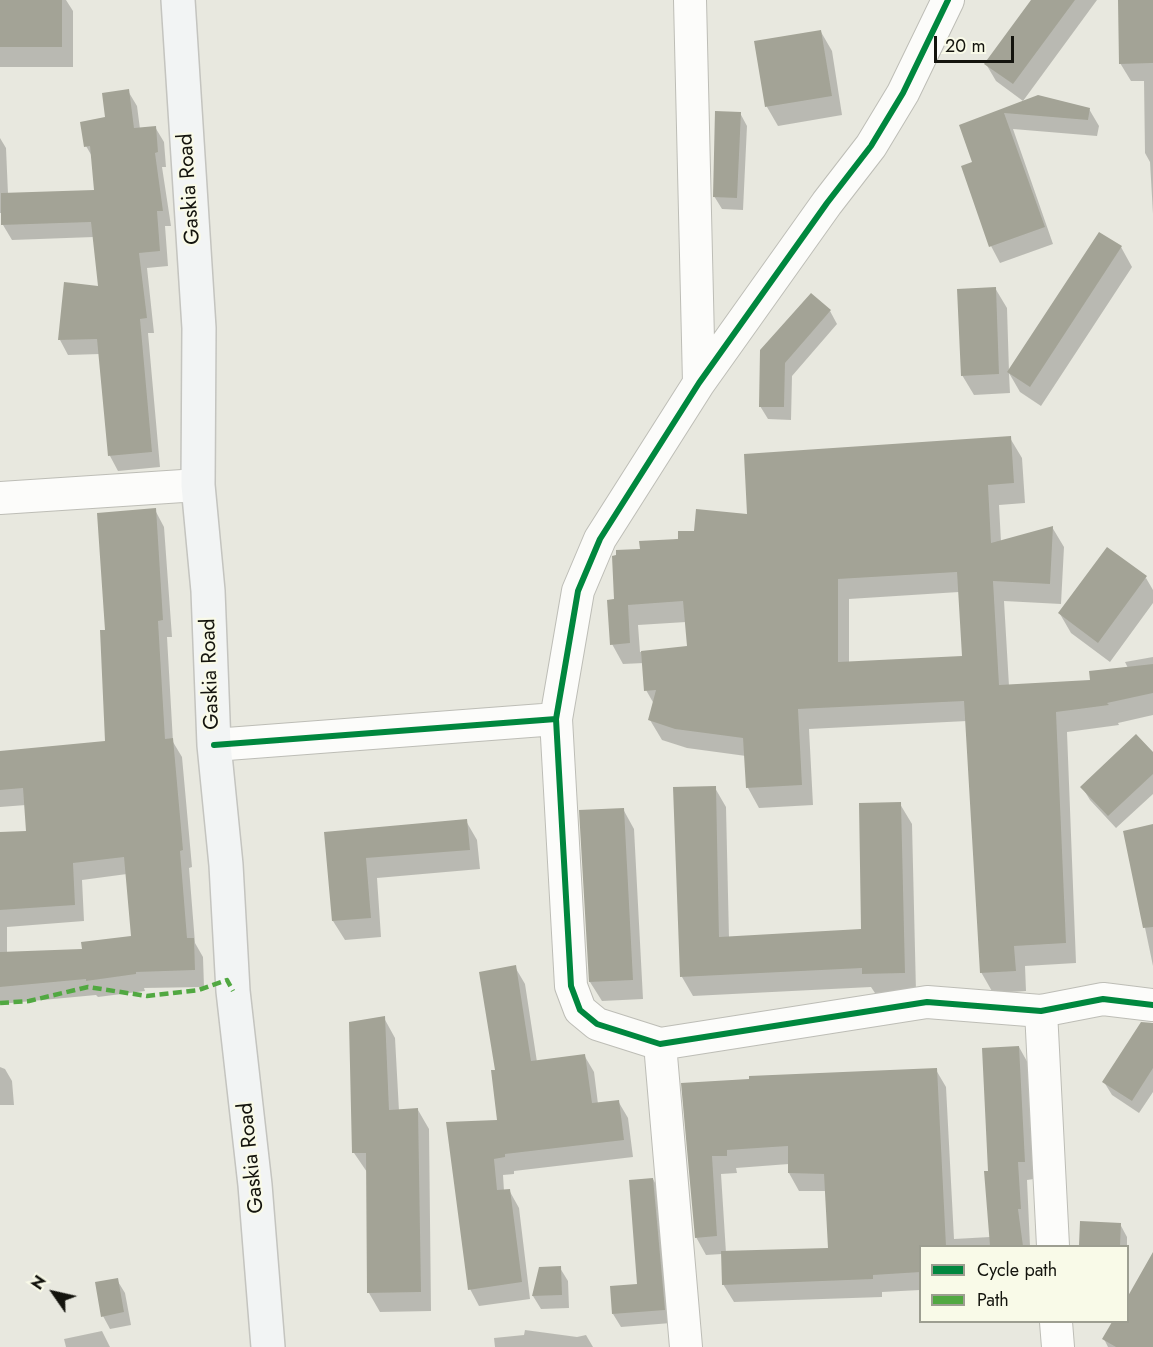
<!DOCTYPE html>
<html>
<head>
<meta charset="utf-8">
<style>
  body { margin:0 }
  #map { position:relative; width:1153px; height:1347px; overflow:hidden; background:#e8e8df; font-family:Jost,sans-serif }
  canvas { display:block }
  .legend { position:absolute; left:919px; top:1245px; width:210px; height:78px; box-sizing:border-box; background:#f9fae8; border:2px solid #9d9e91; margin:0; padding:8px 10px; list-style:none; font-size:18px; color:#14140e }
  .legend li { display:flex; align-items:center; gap:12px; height:30px }
  .legend b { width:30px; border:2px solid #9d9e91 }
  .north { position:absolute; left:24px; top:1263px; width:60px; height:60px; -webkit-text-stroke:4px #f9fae8; paint-order:stroke; rotate:304deg; font-size:16px; font-weight:700; line-height:24px; text-align:center; color:#14140e }
  .north::after { content:''; display:block; margin:auto; width:21px; height:27px; background:#14140e; clip-path:polygon(50% 0,100% 100%,50% 72%,0 100%) }
  .scale { position:absolute; left:934px; top:36px; width:80px; height:27px; box-sizing:border-box; border:3px solid #14140e; border-top:0; padding-left:8px; font-size:18px; line-height:21px; white-space:nowrap; color:#14140e; -webkit-text-stroke:4px #f9fae8; paint-order:stroke }
</style>
</head>
<body>
<div id="map">
<canvas width="1153" height="1347"></canvas>
<ul class="legend">
<li><b style="height:8px;background:#00873e"></b>Cycle path</li>
<li><b style="height:8px;background:#51a841"></b>Path</li>
</ul>
<div class="north">N</div>
<div class="scale">20 m</div>
</div>
<script>
const c = document.querySelector('canvas').getContext('2d');
c.lineJoin = 'round';
function fillPath(path, color) {
  c.fillStyle = color;
  c.fill(path, 'evenodd');
}
function strokePath(path, color, width, dash) {
  c.strokeStyle = color;
  c.lineWidth = width;
  c.lineCap = dash ? 'butt' : 'round';
  c.setLineDash(dash || []);
  c.stroke(path);
}
function label(font, color, halo, rows, align = 'center') {
  c.font = font + ' Jost,sans-serif';
  c.lineWidth = 4.5;
  c.setLineDash([]);
  c.textBaseline = 'middle';
  c.strokeStyle = halo;
  c.fillStyle = color;
  for (const [text, x, y, turn = 0] of rows) {
    c.save();
    c.translate(x, y);
    c.rotate((+turn || 0) * Math.PI / 180);
    c.textAlign = isNaN(turn) ? turn : align;
    if (halo) c.strokeText(text, 0, 0);
    c.fillText(text, 0, 0);
    c.restore();
  }
}
const shadow = new Path2D(`
  M0 0H66L73 11V67H0Z
  M1033 0H1097L1023 101 996 81 986 64Z
  M1120 0H1153V214L1150 162 1145 153 1144 81H1131L1120 63Z
  M821 32 832 51 842 115 778 126 767 107 756 43Z
  M128 91 137 106 140 129 155 127 164 142 166 167H162L171 226H165L168 266 147 268 154 333H148L160 467 118 471 110 456 100 354 68 355 60 340 100 288 94 237 12 240 3 225V213H0V138L6 148 8 194 96 191 93 158 86 146Z
  M1039 97 1089 109 1099 126 1097 136 1013 129 1053 244 1000 263 991 246 974 163 961 126Z
  M740 113 747 126 743 210 722 209 714 196Z
  M1121 247 1132 267 1041 406 1020 392 1009 373 1010 393 974 395 962 375 995 288 1007 308 1009 372Z
  M830 311 837 324 792 376 791 420 768 419 760 406 762 351Z
  M1010 438 1022 458 1025 503 999 505 1001 542 1052 527 1064 547 1061 604 1004 601 1009 686 1091 681 1128 668 1125 662 1153 657V715L1118 723 1119 725 1067 732 1076 963 1025 966 1026 991 993 993 981 972 967 721 809 729 813 805 759 808 748 788 746 756 687 748 662 740 650 720 654 704 646 690 644 663 623 664 612 644 616 600 641 550ZM959 592 963 658 849 663V599ZM686 622 688 648 640 652 638 625Z
  M155 510 164 527 172 637H167L173 742 182 757 192 867 189 868 195 943 203 957 204 987 144 988 145 991 98 997 96 995 0 1004V833L28 832 26 805 0 807V752L107 743 106 631ZM127 874 132 937 84 950 7 953V927L84 921 82 880Z
  M1146 578 1153 590V603L1110 662 1071 633 1060 614Z
  M1153 754V794L1116 828 1090 800 1082 787Z
  M715 788 726 807 729 938 863 931 900 804 912 824 916 992 875 993 871 987 693 996 682 977Z
  M623 809 634 829 643 999 602 1001 590 982Z
  M466 821 477 840 480 869 377 878 381 937 345 940 333 921 326 833Z
  M1153 827V966L1125 832Z
  M515 967 525 984 537 1062 584 1055 594 1072 598 1104 618 1101 628 1118 633 1157 514 1171V1174L503 1175 504 1191 509 1190 519 1208 530 1299 479 1306 470 1289 499 1121 496 1071Z
  M384 1018 395 1038 399 1111 418 1110 429 1129 431 1311 380 1312 369 1293 367 1172 354 1153Z
  M1153 1028V1092L1139 1113 1112 1095 1104 1082Z
  M1019 1047 1029 1065 1034 1179 1027 1180 1030 1246H920V1290L882 1292V1297L734 1302 723 1284 722 1254 706 1255 696 1237 683 1084 936 1070 946 1087 954 1239 990 1237 989 1172ZM789 1164V1173L799 1191H827L829 1249 726 1253 721 1174 737 1173 736 1168Z
  M0 1067 5 1069 12 1081 14 1105H0Z
  M653 1179 660 1192 671 1323 621 1327 613 1314 638 1286Z
  M1081 1223 1120 1224 1127 1237V1246H1080Z
  M560 1268 568 1281 569 1308 541 1309 533 1296Z
  M1144 1270 1153 1276V1347H1108L1104 1339 1114 1322H1128V1299Z
  M117 1280 125 1293 131 1325 110 1329 103 1316Z
  M525 1330 577 1337 586 1335 593 1347H495L494 1338 524 1335Z
  M102 1331 110 1347H66L64 1339Z`);
const building = new Path2D(`
  M0 0H62V47H0Z
  M1031 0H1075L1013 84 984 64Z
  M1118 0H1153V63L1119 64Z
  M821 30 832 96 765 107 754 41Z
  M129 89 134 128 156 126 158 152 155 153 163 211H157L160 251 139 253 147 318 140 319 152 452 108 456 97 339 58 340 64 282 98 286 91 222 1 225V193L94 190 90 146 84 147 80 122 105 117 102 93Z
  M1038 95 1090 108 1088 120 1004 113 1045 227 989 247 961 166 972 162 959 125Z
  M715 111 741 112 737 198 713 197Z
  M1099 232 1122 246 1030 387 1007 372Z
  M996 287 999 374 961 376 957 289Z
  M811 293 831 310 785 363 784 407H759L760 350Z
  M1011 436 1014 483 988 485 991 543 1053 526 1050 584 993 581 999 685 1090 680 1089 671 1153 664V693L1107 703 1109 705 1056 712 1066 943 1014 946 1016 971 980 973 964 701 798 709 802 785 746 788 743 738 675 729 648 720 656 690 644 691 641 651 687 646 683 601 628 605 630 643 610 645 607 600 614 599 612 556 616 555V550L640 549 639 541 678 539V531H694L696 509 747 514 744 454ZM957 572 962 656 838 662V579Z
  M156 508 163 620 158 621 165 739 173 738 183 850 180 851 187 938H194L195 970 136 972V974L86 981V979L0 987V952L82 949 81 942 131 936 124 857 73 863 75 905 0 910V832L26 831 23 788 0 790V751L105 741 100 630H105L97 513Z
  M1107 547 1147 576 1098 643 1058 613Z
  M1136 734 1153 752V774L1108 816 1080 787Z
  M716 786 719 937 861 929 859 803 901 802 905 973 862 974V968L680 977 673 787Z
  M624 808 633 980 589 982 579 810Z
  M467 819 470 850 366 858 371 918 332 921 324 832Z
  M1153 824V927L1143 928 1123 831Z
  M516 965 531 1061 585 1054 592 1103 619 1100 624 1140 505 1154V1157L494 1159 497 1190 510 1189 522 1282 468 1290 446 1122 497 1120 491 1070H495L479 972Z
  M385 1016 389 1110 418 1108 421 1292 367 1293 366 1153H352L349 1022Z
  M1141 1022 1153 1023V1068L1132 1101 1102 1082Z
  M1019 1046 1025 1162H1018L1021 1209H1018L1023 1246H990L984 1171H988L982 1048Z
  M937 1068 946 1246H921V1272L873 1275V1279L722 1285 721 1251 828 1248 824 1174 788 1173V1146L727 1150V1156H712L717 1236 695 1238 681 1083 749 1079V1076Z
  M653 1178 665 1310 612 1314 610 1286 637 1284 629 1180Z
  M1080 1221 1121 1223 1120 1246H1079Z
  M1153 1252V1347H1116L1102 1339 1112 1322H1128V1296Z
  M561 1266 562 1295 532 1296 539 1267Z
  M118 1278 124 1312 101 1317 95 1282Z`);
const minor = new Path2D(`
  M690 0 699 383
  M948 0 903 93 871 146 827 203 699 383 600 539 578 591 556 719 571 986 580 1010 597 1024 660 1044 927 1002 1041 1011 1103 999 1153 1005
  M0 498 198 485
  M214 745 556 719
  M1041 1011 1053 1246
  M660 1044 686 1347
  M1056 1322 1058 1347`);
const major = new Path2D(`
  M178 0 199 328 198 485 208 591 214 745 226 865 233 991 255 1185 268 1347`);
const quiet = new Path2D(`
  M0 1003 29 1001 88 987 147 996 199 990 227 980 233 991`);
const cycleway = new Path2D(`
  M948 0 903 93 871 146 827 203 699 383 600 539 578 591 556 719 571 986 580 1010 597 1024 660 1044 927 1002 1041 1011 1103 999 1153 1005
  M214 745 556 719`);
const streetNames = [
  ["Gaskia Road",190,189,-94],
  ["Gaskia Road",211,674,-92],
  ["Gaskia Road",252,1158,-96]
];
fillPath(shadow, '#0003');
fillPath(building, '#a3a396');
strokePath(minor, '#bdbdb6', 34);
strokePath(major, '#c4c4bf', 36);
strokePath(minor, '#fcfcfa', 32);
strokePath(major, '#f2f4f4', 33);
strokePath(quiet, '#51a841', 4.5, [9, 4.5]);
strokePath(cycleway, '#00873e', 6);
label('21px', '#14140e', '#f9fae8', streetNames);
</script>
</body>
</html>
